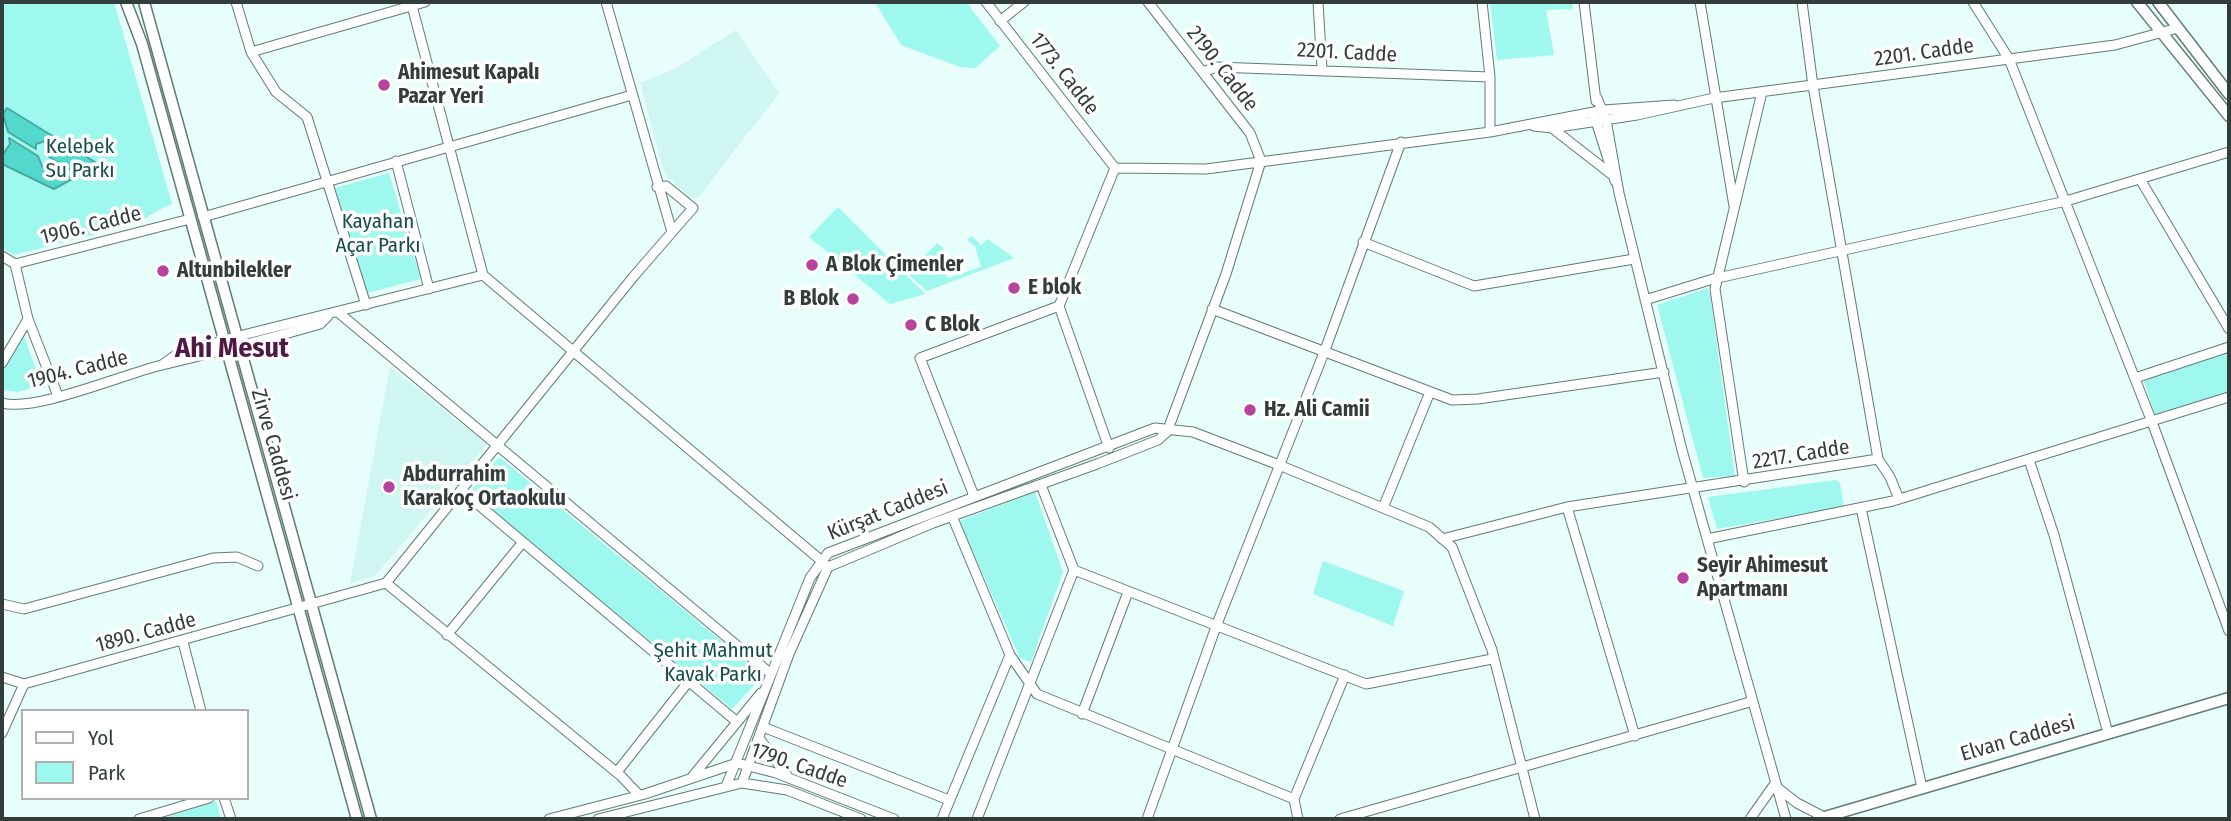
<!DOCTYPE html>
<html>
<head>
<meta charset="utf-8">
<style>
  body { margin:0 }
  #map { position:relative; width:2231px; height:821px; overflow:hidden; background:#e7fefb; font-family:"Fira Sans Condensed",sans-serif }
  canvas { display:block }
  .frame { position:absolute; inset:0; border:4px solid #323d3c; pointer-events:none }
  .legend { position:absolute; left:21px; top:709px; width:228px; height:91px; box-sizing:border-box; background:#fff; border:2px solid #adb1b1; margin:0; padding:9px 12px; list-style:none; font-size:21px; color:#323d3c }
  .legend li { display:flex; align-items:center; gap:14px; height:35px }
  .legend b { width:35px; border:2px solid #adb1b1 }
</style>
</head>
<body>
<div id="map">
<canvas width="2231" height="821"></canvas>
<div class="frame"></div>
<ul class="legend">
<li><b style="height:9px;background:#fff"></b>Yol</li>
<li><b style="height:19px;background:#9ff8ee"></b>Park</li>
</ul>
</div>
<script>
const c = document.querySelector('canvas').getContext('2d');
c.lineJoin = 'round';
function fillPath(path, color) {
  c.fillStyle = color;
  c.fill(path, 'evenodd');
}
function strokePath(path, color, width, dash) {
  c.strokeStyle = color;
  c.lineWidth = width;
  c.lineCap = dash ? 'butt' : 'round';
  c.setLineDash(dash || []);
  c.stroke(path);
}
function label(font, color, halo, rows, align = 'center') {
  c.font = font + ' "Fira Sans Condensed",sans-serif';
  c.lineWidth = 7;
  c.setLineDash([]);
  c.textBaseline = 'middle';
  c.strokeStyle = halo;
  c.fillStyle = color;
  for (const [text, x, y, turn = 0] of rows) {
    c.save();
    c.translate(x, y);
    c.rotate((+turn || 0) * Math.PI / 180);
    c.textAlign = isNaN(turn) ? turn : align;
    if (halo) c.strokeText(text, 0, 0);
    c.fillText(text, 0, 0);
    c.restore();
  }
}
const built = new Path2D(`
  M736 30 779 93 698 198H689L664 173 640 83 675 69Z
  M390 367 487 444 375 576 350 583Z`);
const green = new Path2D(`
  M2 2H114L172 204C155 210 145 221 128 226L14 255 2 248Z
  M875 2H966L1000 46 975 68 960 67 901 45Z
  M1490 2H1572L1573 9 1546 10 1554 55 1497 60Z
  M389 173 421 279 367 293 335 188Z
  M838 207 925 294 890 304 809 237Z
  M972 236 981 245 988 239 1014 258 927 291 908 274 937 243 944 248 938 256 948 278 981 267 975 246 967 240Z
  M1707 288 1710 293 1735 476 1703 478 1657 305Z
  M23 334 42 385 18 392 2 390V370Z
  M2229 352V393L2155 415 2144 381Z
  M499 457 759 672V680L732 709 470 492Z
  M1836 480 1840 483 1844 507 1717 529 1708 497Z
  M1035 492 1063 572 1031 662 1020 658 959 521Z
  M1323 561 1404 591 1393 626 1313 594Z
  M216 801 221 819H161Z`);
const water = new Path2D(`
  M7 108 95 162 91 170 79 175 49 157V140L36 144V149L8 132 3 114Z
  M9 138 38 156 42 166 47 170 49 163 67 177 74 178 54 189 2 164V156L10 144Z`);
const minor = new Path2D(`
  M236 2 251 52 425 2
  M411 2 483 275 824 563
  M606 2 672 232
  M986 2 1115 168
  M1148 2 1250 133 1261 161
  M1318 2 1322 69
  M1482 2 1490 77V132
  M1584 2 1596 101
  M1700 2 1734 206
  M1973 2 2009 59 2152 422 2229 631
  M1000 21 1024 2
  M251 52 276 92 307 117 366 305
  M1203 72 1216 67 1490 77
  M1597 98 1606 120 1619 193 1682 450 1786 819
  M1595 118 1615 181
  M1534 126 1552 128 1637 115 1714 98 2115 45 2178 28
  M1552 128 1611 174
  M396 161 429 289
  M2140 179 2229 329
  M203 217 632 95
  M1363 242 1474 286 1634 259
  M2 256 15 264 190 219
  M1645 300 1713 279 2066 201 2229 152
  M1212 309 1452 400 1478 399 1664 372
  M339 313 771 674
  M28 319 58 396
  M2 363 28 319 15 264
  M162 365 176 355 235 337 483 275
  M2135 378 2229 347
  M2 403C35 412 122 375 158 366 212 353 266 340 320 324L328 316
  M1109 448 1059 306 1115 168 1206 169 1490 132 1604 110 1674 105
  M1878 459 1890 477 1899 499
  M2029 460 2054 535 2108 733
  M1744 482 1715 289 1762 92
  M1041 485 1074 570 1366 684 1492 659
  M461 490 736 721
  M974 496 920 358 1059 306
  M1567 507 1635 736
  M1383 508 1430 392
  M1861 508 1922 788
  M952 516 1010 655 1037 694 1294 799 1298 819
  M1442 539 1567 507 1878 459 1813 86 1802 2
  M1707 539 1893 501 2229 397
  M386 583 621 776 639 795
  M2 604 24 609 213 558 237 557 258 566
  M447 635 523 542
  M183 642 201 711
  M2 677 24 684 386 583 634 276 693 208 666 186 657 187
  M1082 714 1128 592
  M763 727 949 800
  M2 733 24 684
  M759 738 788 777
  M617 772 689 681
  M692 777 761 693
  M742 783 789 654 828 567 933 523 1097 464 1158 440 1167 432 1226 274 1261 161
  M727 784 810 578 828 553 1155 428 1193 432 1279 465 1429 527 1452 547 1492 650 1535 819
  M224 798 231 819
  M1294 799 1345 675
  M139 819 209 798
  M549 819 645 794 737 763 776 773 894 819
  M598 819 742 783 787 790 861 819
  M942 819 1010 655
  M977 819 1074 570
  M1147 819 1217 624 1325 350 1401 142
  M1340 819 1750 702
  M1750 819 1774 785 1797 803 1824 817`);
const major = new Path2D(`
  M126 2 142 44 357 819
  M144 2 371 819
  M2137 2 2229 116
  M2158 2 2229 94
  M1818 819 2229 698`);
const markers = [
  [384,85,7,"#b6449e"],
  [812,265,7,"#b6449e"],
  [163,271,7,"#b6449e"],
  [1014,288,7,"#b6449e"],
  [853,299,7,"#b6449e"],
  [911,325,7,"#b6449e"],
  [1250,410,7,"#b6449e"],
  [389,487,7,"#b6449e"],
  [1683,578,7,"#b6449e"]
];
const streetNames = [
  ["2201. Cadde",1347,53,3],
  ["2201. Cadde",1924,53,-8],
  ["2190. Cadde",1222,69,52],
  ["1773. Cadde",1064,74,52],
  ["1906. Cadde",91,226,-14],
  ["1904. Cadde",78,370,-14],
  ["Zirve Caddesi",273,445,74],
  ["2217. Cadde",1801,455,-9],
  ["Kürşat Caddesi",888,511,-22],
  ["1890. Cadde",146,633,-15],
  ["Elvan Caddesi",2018,739,-16],
  ["1790. Cadde",799,766,19]
];
const poiNames = [
  ["Ahimesut Kapalı",398,73],
  ["Pazar Yeri",398,97],
  ["A Blok Çimenler",826,265],
  ["Altunbilekler",177,271],
  ["E blok",1028,288],
  ["B Blok",839,299,"right"],
  ["C Blok",925,325],
  ["Hz. Ali Camii",1264,410],
  ["Abdurrahim",403,475],
  ["Karakoç Ortaokulu",403,499],
  ["Seyir Ahimesut",1697,566],
  ["Apartmanı",1697,590]
];
const parkNames = [
  ["Kelebek",80,147],
  ["Su Parkı",80,171],
  ["Kayahan",378,222],
  ["Açar Parkı",378,246],
  ["Şehit Mahmut",713,651],
  ["Kavak Parkı",713,675]
];
const districtNames = [
  ["Ahi Mesut",232,349]
];
fillPath(built, '#cff6f1');
fillPath(green, '#9ff8ee');
fillPath(water, '#53d8cc');
strokePath(water, '#49aaa1', 2);
strokePath(minor, '#617b78', 11);
strokePath(major, '#617b78', 13);
strokePath(minor, '#fff', 9);
strokePath(major, '#fff', 10);
for (const [x, y, r, color] of markers) {
  const dot = new Path2D();
  dot.arc(x, y, r, 0, 2 * Math.PI);
  c.fillStyle = color;
  c.fill(dot);
  strokePath(dot, '#fff', 2.5);
}
label('21px', '#323d3c', '#fff', streetNames);
label('bold 21px', '#323d3c', '#fff', poiNames, 'left');
label('21px', '#164f4a', '#fff', parkNames);
label('bold 28px', '#501945', '#fff', districtNames);
</script>
</body>
</html>
